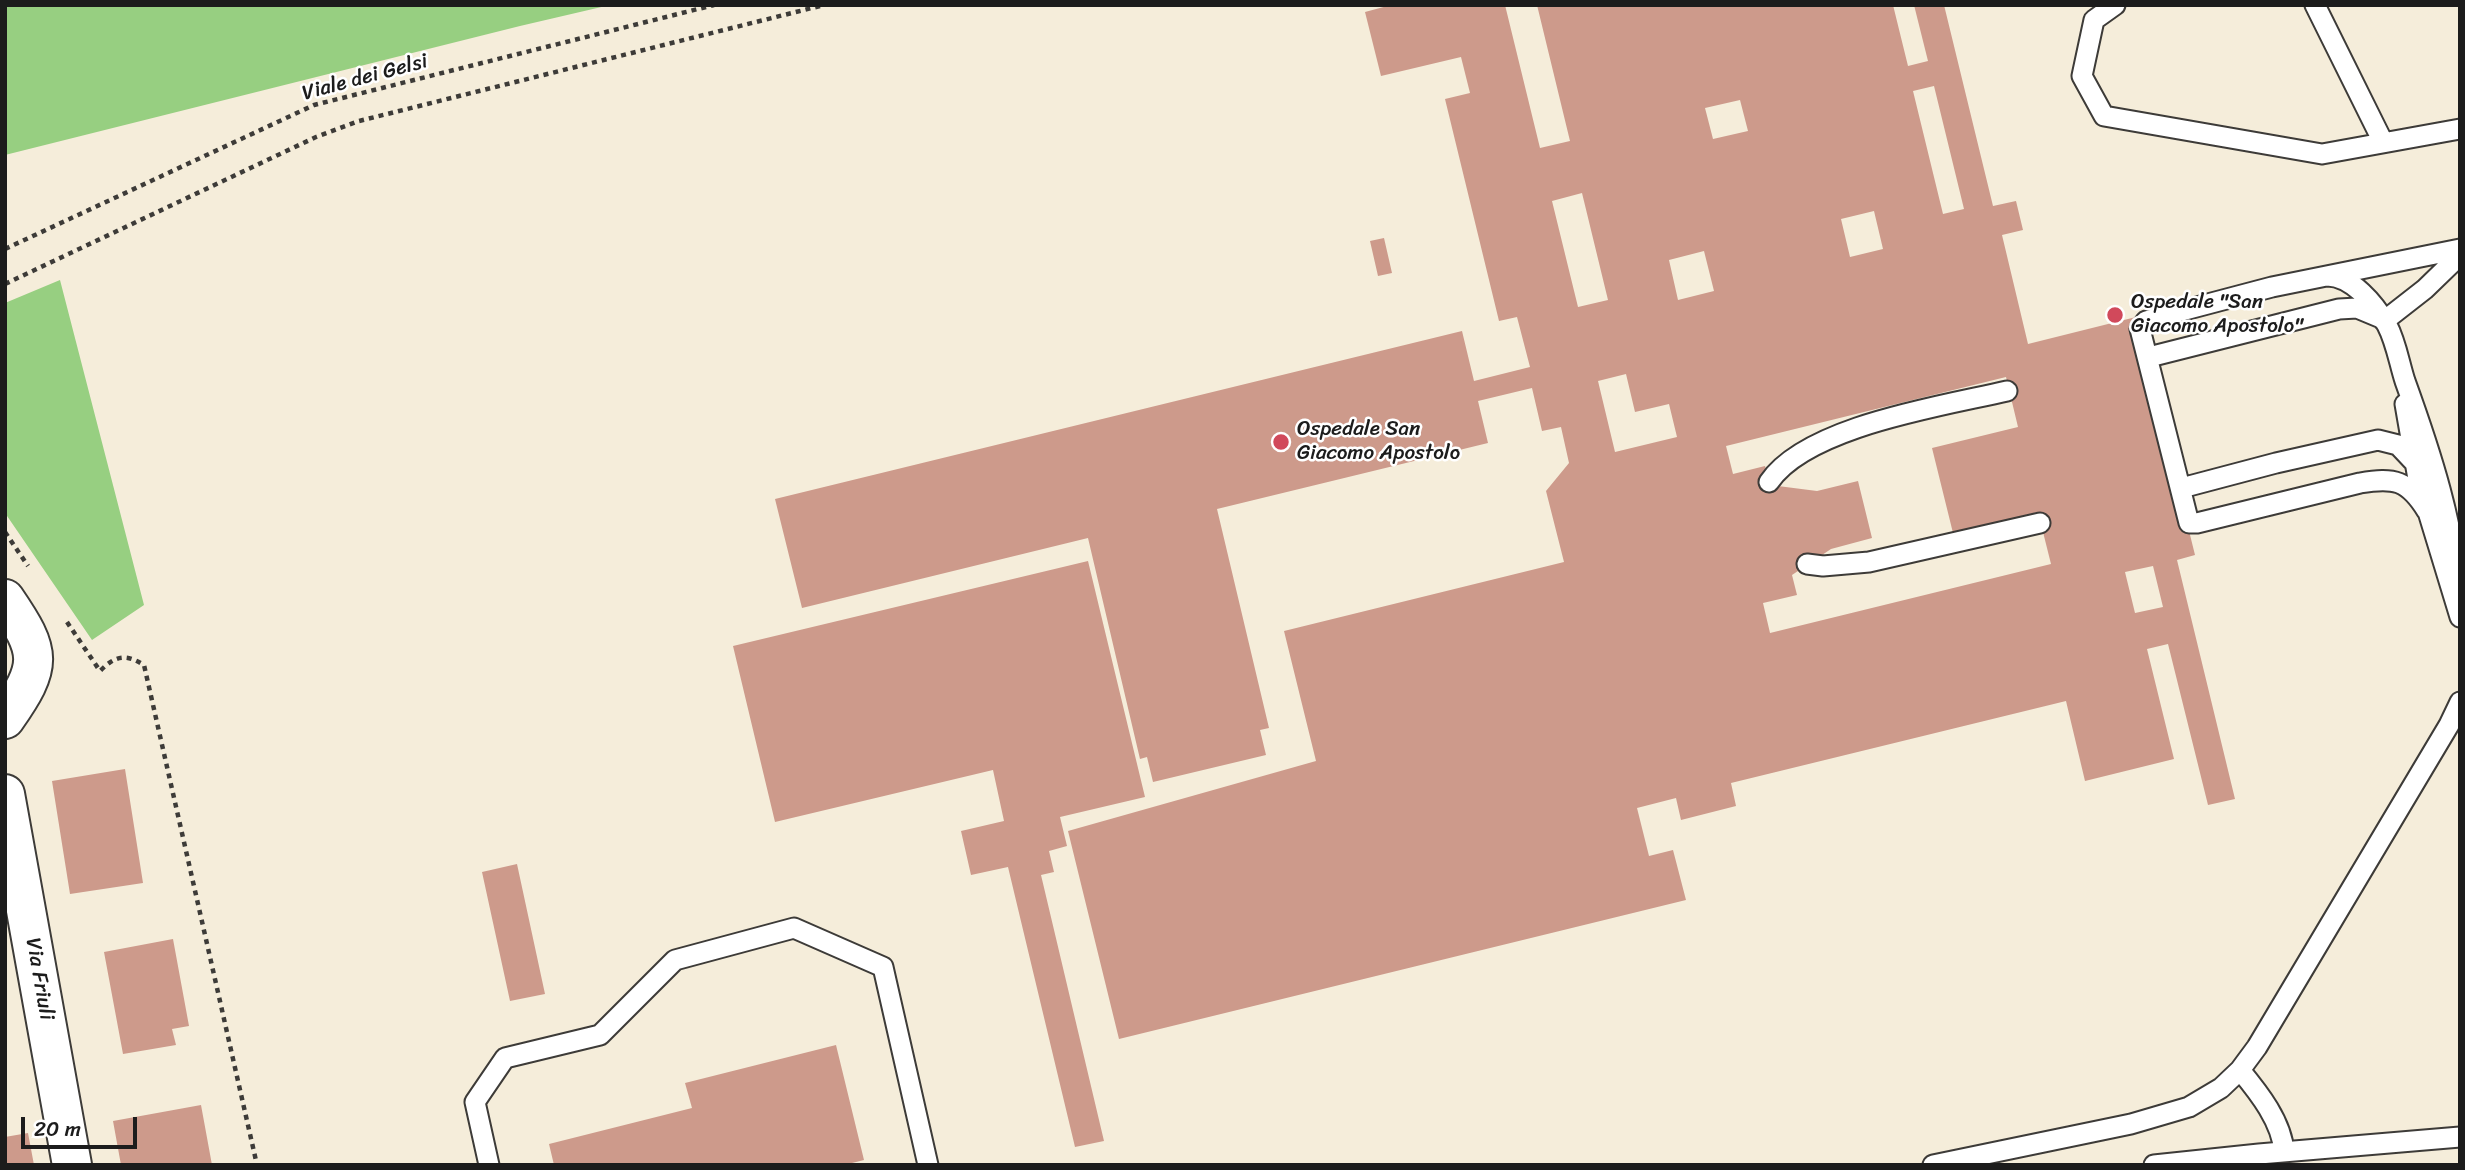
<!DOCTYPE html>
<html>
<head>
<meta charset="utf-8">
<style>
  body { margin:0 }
  #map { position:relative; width:2465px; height:1170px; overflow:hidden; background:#f5edda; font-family:Sriracha,sans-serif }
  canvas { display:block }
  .frame { position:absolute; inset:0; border:7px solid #1c1c1c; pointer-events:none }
  .scale { position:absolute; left:21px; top:1117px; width:116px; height:32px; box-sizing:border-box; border:4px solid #1c1c1c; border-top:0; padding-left:9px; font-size:21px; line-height:24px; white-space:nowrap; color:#1c1c1c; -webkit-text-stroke:5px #fff; paint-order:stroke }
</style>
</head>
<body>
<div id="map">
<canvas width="2465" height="1170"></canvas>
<div class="frame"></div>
<div class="scale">20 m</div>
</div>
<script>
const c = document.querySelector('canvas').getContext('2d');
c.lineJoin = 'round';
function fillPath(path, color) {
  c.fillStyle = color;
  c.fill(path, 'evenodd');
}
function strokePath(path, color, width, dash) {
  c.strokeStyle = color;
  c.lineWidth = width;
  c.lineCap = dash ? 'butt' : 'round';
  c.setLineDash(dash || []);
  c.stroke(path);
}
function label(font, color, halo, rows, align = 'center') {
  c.font = font + ' Sriracha,sans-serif';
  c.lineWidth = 5;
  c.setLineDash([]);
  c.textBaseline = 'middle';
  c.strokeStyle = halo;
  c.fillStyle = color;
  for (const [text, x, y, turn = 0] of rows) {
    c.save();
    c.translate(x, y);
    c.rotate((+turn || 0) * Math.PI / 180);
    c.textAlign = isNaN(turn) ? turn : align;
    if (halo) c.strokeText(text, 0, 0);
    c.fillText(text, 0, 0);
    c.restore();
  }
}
const green = new Path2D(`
  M5 5H610L520 26 5 155Z
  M60 280 144 605 92 640 5 513V303Z`);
const building = new Path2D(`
  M1391 5H1505L1540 148 1570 141 1537 5H1893L1908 66 1928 61 1914 5H1944L1993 206 2016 201 2023 230 2002 235 2028 344 2136 317 2195 555 2177 560 2235 799 2208 805 2168 644 2147 649 2174 759 2085 781 2066 701 1731 783 1736 806 1681 820 1676 798 1637 808 1649 856 1673 850 1686 900 1119 1039 1068 831 1316 761 1284 631 1564 562 1546 491 1569 463 1561 427 1542 431 1532 388 1478 401 1488 443 1217 509 1269 728 1260 730 1266 755 1153 782 1147 757 1140 759 1088 538 802 608 775 499 1462 331 1474 381 1530 367 1517 317 1499 321 1445 99 1470 93 1461 57 1381 76 1365 12ZM1934 86 1964 209 1943 214 1913 91ZM1740 100 1748 131 1713 139 1705 108ZM1582 193 1608 300 1578 307 1552 201ZM1874 211 1883 249 1850 257 1841 219ZM1704 251 1714 291 1678 300 1669 260ZM1626 374 1635 412 1669 404 1677 437 1615 452 1598 381ZM2006 377 2018 427 1932 448 1953 533 2038 512 2051 564 1770 633 1763 603 1797 595 1792 575 1831 549 1872 538 1858 481 1817 491 1770 485 1765 466 1733 474 1726 446ZM2153 566 2163 607 2135 613 2125 572Z
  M1384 238 1392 273 1378 276 1370 241Z
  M1088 561 1145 797 1060 817 1067 846 1049 851 1054 872 1041 875 1104 1141 1075 1147 1008 867 971 875 961 831 1004 821 993 770 775 822 733 646Z
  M125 769 143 883 70 894 52 781Z
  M517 864 545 994 510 1001 482 872Z
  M173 939 189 1026 172 1029 176 1045 123 1054 104 952Z
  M836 1045 864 1160 844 1165H554L549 1144 692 1108 685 1083Z
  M201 1105 212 1165H121L113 1121Z
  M28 1133 34 1165H5V1137Z`);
const path = new Path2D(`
  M5 249 314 105 714 5
  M5 284 316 137 359 121 824 5
  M5 532 28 566
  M67 622 100 671C115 656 125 653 144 665L257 1165`);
const lane = new Path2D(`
  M2115 5 2094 20 2082 76 2104 116 2322 154 2460 129
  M2315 5 2383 142
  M2327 276C2352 276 2375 304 2387 325 2396 342 2399 362 2405 381 2431 453 2455 526 2460 603
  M2384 321 2425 289 2460 255
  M2157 355 2339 309 2357 308 2381 318
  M2405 404 2418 479 2460 617
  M1769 482C1807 426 1943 406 2007 391
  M2189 486 2276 463 2378 440 2398 445 2415 463
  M2427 511C2408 480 2394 477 2360 483L2197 523H2189L2140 329 2146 321 2166 315 2272 287 2460 249
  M1807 564 1823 566 1869 562 2040 523
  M2240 1070C2259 1093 2282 1122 2284 1152
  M489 1165 475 1102 505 1058 600 1035 675 960 794 928 883 967 928 1165
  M1933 1165 2131 1124 2189 1107 2221 1088 2240 1070 2257 1047 2449 725 2460 702
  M2154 1165 2259 1154 2460 1137`);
const street = new Path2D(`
  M5 599C42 653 43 665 5 719
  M5 794 72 1165`);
const markers = [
  [2115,315,9,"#d1495b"],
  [1281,442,9,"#d1495b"]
];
const streetNames = [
  ["Viale dei Gelsi",365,78,-15],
  ["Via Friuli",39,979,80]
];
const poiNames = [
  ["Ospedale \"San",2131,303],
  ["Giacomo Apostolo\"",2131,327],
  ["Ospedale San",1297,430],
  ["Giacomo Apostolo",1297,454]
];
fillPath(green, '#97cf81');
fillPath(building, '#cd9a8b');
strokePath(lane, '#3d3b38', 23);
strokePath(street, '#3d3b38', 42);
strokePath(path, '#3d3b38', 4.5, [5, 5]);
strokePath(lane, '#fff', 19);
strokePath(street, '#fff', 38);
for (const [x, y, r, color] of markers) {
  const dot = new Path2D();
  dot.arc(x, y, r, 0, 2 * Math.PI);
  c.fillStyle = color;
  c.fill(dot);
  strokePath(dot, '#fff', 2.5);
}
label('21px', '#1c1c1c', '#fff', streetNames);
label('21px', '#1c1c1c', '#fff', poiNames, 'left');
</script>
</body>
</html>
